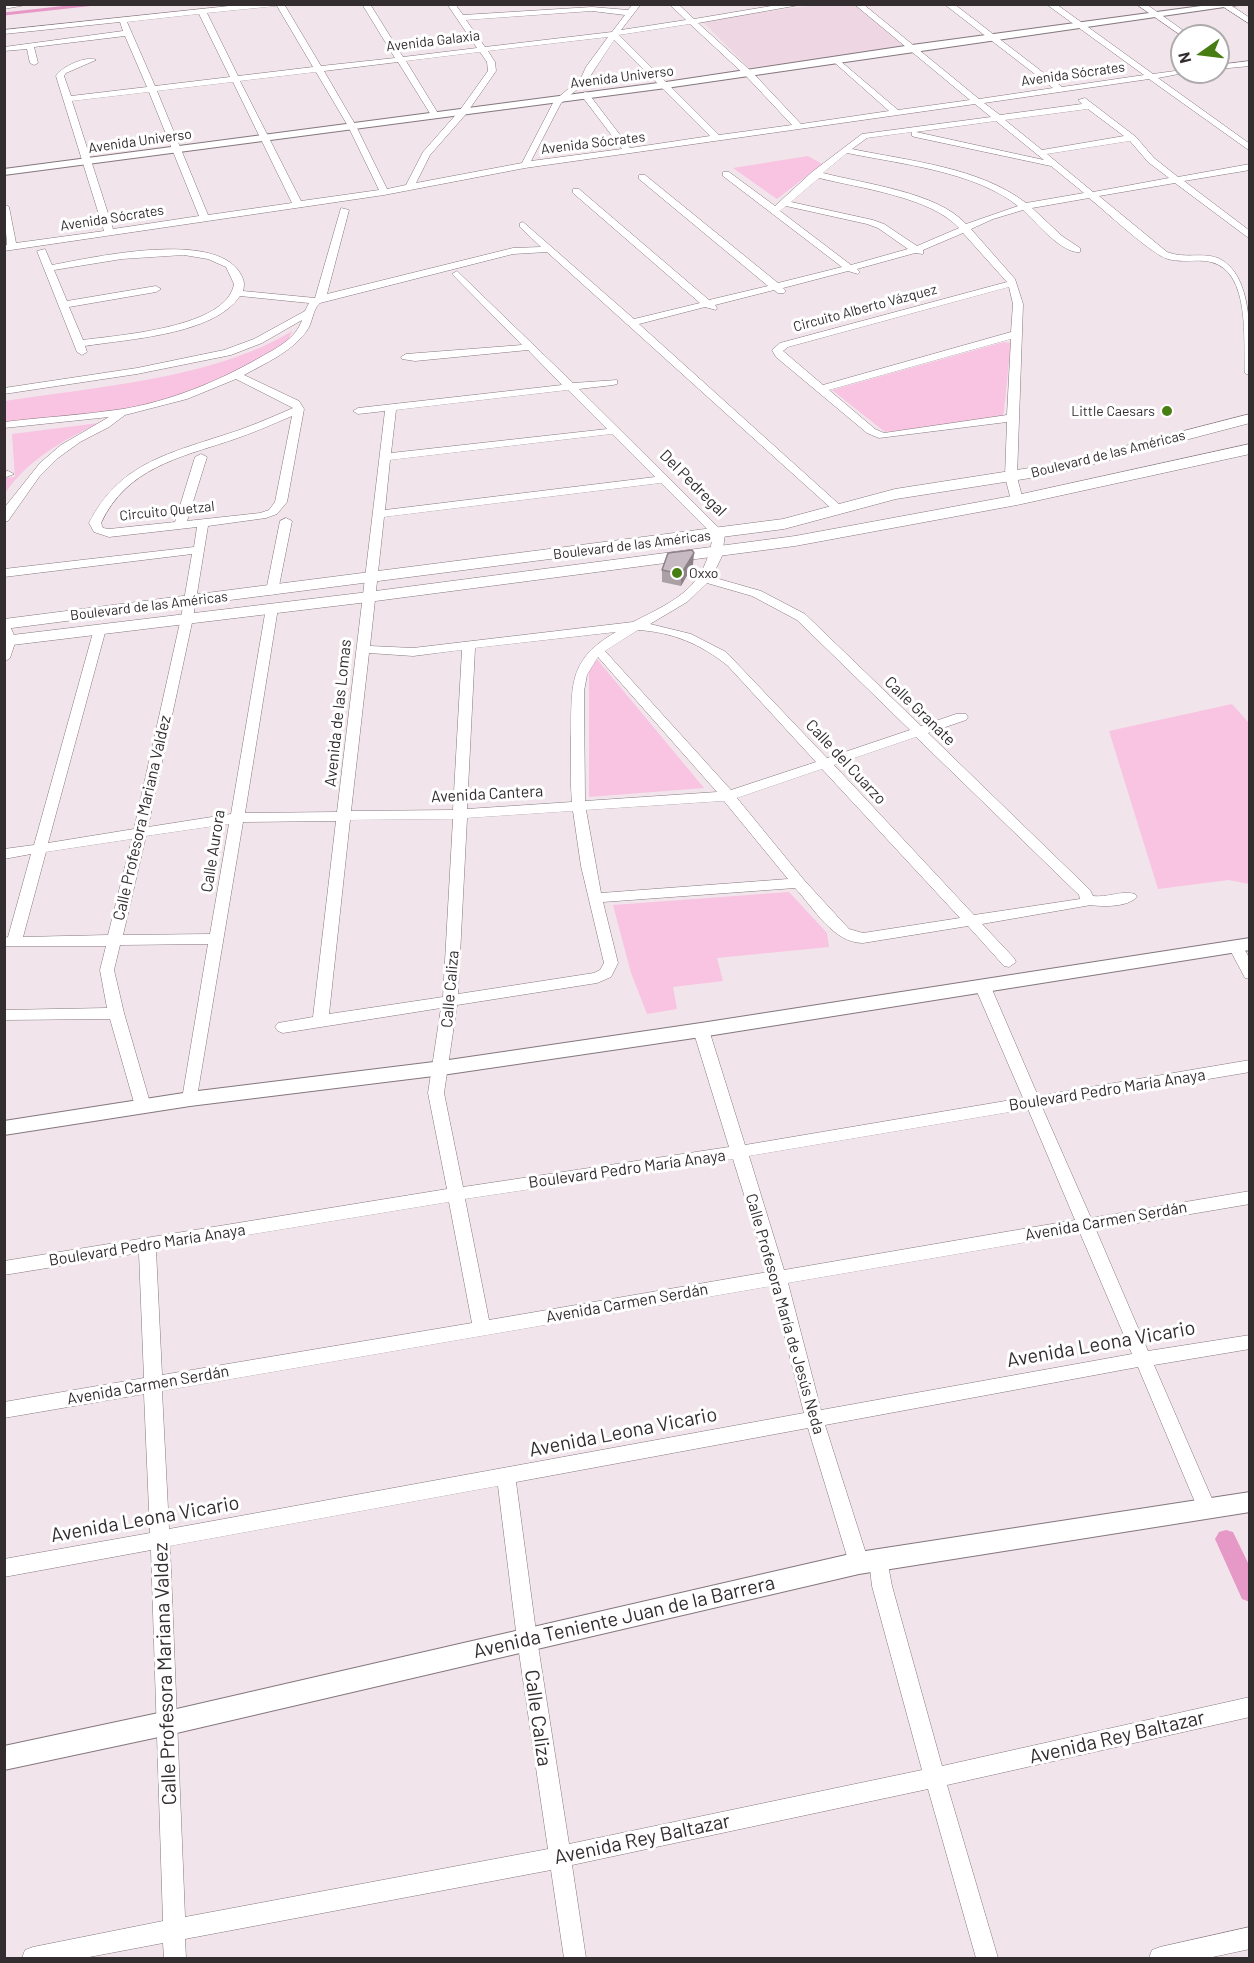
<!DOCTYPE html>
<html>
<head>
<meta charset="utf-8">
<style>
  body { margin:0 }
  #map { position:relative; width:1254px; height:1963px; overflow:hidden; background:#f2e4eb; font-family:Barlow,sans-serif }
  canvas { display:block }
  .frame { position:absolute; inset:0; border:6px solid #332d30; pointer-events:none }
  .north { position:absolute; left:1170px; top:24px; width:60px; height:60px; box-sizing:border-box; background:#fff; border:2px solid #adabac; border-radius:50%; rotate:256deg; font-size:16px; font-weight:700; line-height:24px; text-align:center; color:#332d30 }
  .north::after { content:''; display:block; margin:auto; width:21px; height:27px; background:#477d13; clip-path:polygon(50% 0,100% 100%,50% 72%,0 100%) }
</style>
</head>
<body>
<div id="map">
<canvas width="1254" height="1963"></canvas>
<div class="frame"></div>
<div class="north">N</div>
</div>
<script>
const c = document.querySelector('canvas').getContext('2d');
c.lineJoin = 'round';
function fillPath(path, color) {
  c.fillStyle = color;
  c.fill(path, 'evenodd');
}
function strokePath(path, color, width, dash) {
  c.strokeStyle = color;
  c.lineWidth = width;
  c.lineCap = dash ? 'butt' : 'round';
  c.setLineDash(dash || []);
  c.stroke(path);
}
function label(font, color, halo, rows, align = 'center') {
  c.font = font + ' Barlow,sans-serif';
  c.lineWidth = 6;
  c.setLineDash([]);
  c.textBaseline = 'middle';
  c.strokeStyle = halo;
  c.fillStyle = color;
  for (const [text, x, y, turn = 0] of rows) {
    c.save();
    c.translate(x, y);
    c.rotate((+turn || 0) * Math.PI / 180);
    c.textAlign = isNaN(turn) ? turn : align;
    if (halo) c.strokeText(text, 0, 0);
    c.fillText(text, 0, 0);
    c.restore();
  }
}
const built = new Path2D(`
  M817 5H857L907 47 749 68 701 20Z`);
const green = new Path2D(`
  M808 156 822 164 777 199 733 168Z
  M292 331 288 341 226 380 150 407 5 426V401C94 387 214 379 292 331Z
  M1004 342 1011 343 1003 419 885 432 832 390Z
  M99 423C63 440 28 460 5 493V478L15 477 12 434Z
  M596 658 704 788 589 797V664Z
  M1232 704 1249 723V884L1229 880 1158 889 1109 731Z
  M789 892 827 933 829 947 717 958 723 981 673 987 677 1009 647 1014 631 973 613 905Z`);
const stream = new Path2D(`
  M4 14 95 4`);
const canal = new Path2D(`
  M1226 1530 1233 1532 1250 1567V1602L1242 1599 1215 1539 1219 1532Z`);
const minor = new Path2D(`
  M31 4 4 9V5Z
  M248 4H284L321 66 395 58 362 4H370L403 57 477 48 447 4H455L463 15 592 7 628 10 633 4H641L621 30 686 20 669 4H678L694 19 783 4H805L698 23 752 72 801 124 889 111 835 63V59H838L898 110 970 100 854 4H863L979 99 1053 88 944 4H954L1062 87 1144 75 1046 4H1056L1153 74 1182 70V72H1189L1158 78 1250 144V151L1149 79 984 103 1000 115 1082 104 1078 100 1085 98 1136 137 1154 158 1178 177 1250 164V170L1184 181 1250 231V239L1175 183 1099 196 1167 252C1184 259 1202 252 1218 258 1254 274 1250 339 1250 376L1245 373C1243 341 1251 272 1211 262 1195 258 1176 265 1161 256 1139 243 1110 215 1089 198L1032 208 1062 236 1080 248V252C1062 254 1036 222 1023 210L993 219 971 229 1015 279 1023 304 1017 477 1023 500 1017 503 1011 500 1005 477 1007 422 879 438 867 433 776 357 772 350 780 343 1007 282 963 233 923 250V254L915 253 857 269 860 272 858 274 848 271 783 288 786 291 784 293H778L774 290 715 305 717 308 716 310 705 307 639 324 841 506V510H833L547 252 513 254 320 303C312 310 313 323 306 332 291 352 266 363 244 375L299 401 304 409 287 502 277 514 266 518 208 526 193 618 148 827 231 814 266 608 272 604 278 608 245 813 337 812 385 411 358 414 353 411 358 408 562 385 528 350 415 361 402 359 401 357 406 354 522 345 454 276 452 274 457 271 573 383 617 380V384L613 385 579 389 723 532 725 534 722 556 712 577 761 591 805 614 921 726 956 714H966L968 717 966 720 928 733 1090 890 1093 896C1107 898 1122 890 1135 894L1137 897C1128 907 1104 907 1091 905L982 924 1014 958 1016 962 1009 967 1004 966 968 926 863 943C833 943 814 908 795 888L603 902 618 963 611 977 597 983 457 1005 444 1093 463 1187 729 1147 693 1030 696 1026H706L709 1030 745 1145 1023 1098 975 987 978 983H988L991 987 1038 1096 1250 1060V1072L1042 1107 1091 1218 1250 1191V1204L1096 1230 1148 1351 1250 1335V1349L1154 1365 1216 1508 1214 1514 1207 1516 1200 1514 1138 1367 825 1425 869 1563 866 1569 859 1572 852 1569 849 1563 808 1428 516 1482 537 1639 569 1844 922 1770 872 1586 869 1560 872 1554 879 1551 886 1554 892 1586 942 1766 1250 1697V1717L947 1785 998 1958H976L928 1789 572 1865 586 1958H564L551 1870 185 1939 186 1958H164L163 1943 84 1958H22L25 1950 33 1947 163 1921 151 1550 4 1577V1559L150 1533 144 1394 4 1418V1402L144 1378 139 1253 4 1275V1261L447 1189 428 1093 441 1008 283 1033 278 1031 275 1027 278 1023 313 1017 336 821 243 822 196 1103H184L182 1099 208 944 120 945 114 970 124 1013 151 1106 149 1110H137L135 1106 110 1019 4 1020V1010L107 1008 100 970 106 946H4V938L8 937 31 854 4 859V849L34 845 94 629 100 625 106 629 48 843 134 829 181 618 192 554 4 577V569L194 547 197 527 109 537 94 532 89 523C118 465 166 454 224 435 247 428 270 418 293 408L236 379 187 399 125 415 109 427 80 442 58 458 39 477 8 521 4 522 5 507 40 463 61 445 109 417 4 428V422C44 417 84 415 123 409 170 401 217 382 259 358 275 349 296 339 302 320L262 343 231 355 137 374 4 394V388L137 368 224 350 254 339 305 311 309 303 240 296C214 335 128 339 85 346L87 352 82 355 77 352 37 251 45 249 52 265C95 257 214 230 240 273 244 280 245 283 243 291L315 298 341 208 349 210 327 294 513 248 541 247 520 227V223L523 222 634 319 700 303 573 193V189H579L709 300 768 286 639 179V175H645L778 283 842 267 723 176V172H729L775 206 812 172 862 134 991 117 975 104 525 168 384 195 4 251V245H7L4 204 9 207 16 243 104 231 56 76C61 67 87 55 96 60L66 73 64 76 71 96 147 87 125 36 34 47 38 63 34 65 30 63 27 49 4 51V47L123 31 120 22 4 34V30ZM277 6 313 67 238 76 207 13ZM592 11 625 15 612 32 485 47 466 20ZM199 14 230 77 155 86 127 22ZM690 24 746 76 792 125 719 135 619 35ZM608 37 586 67 581 78 554 101 522 163 416 183 430 155 466 114 496 71 495 62 488 51ZM614 40 710 136 630 148 588 93 585 92 581 95 622 149 531 161 561 103 587 81ZM480 52 487 62 488 71 460 110 423 152 406 185 387 189 356 126 324 71 398 62 431 115 435 118 439 115 406 61ZM316 72 348 126 379 190 301 201 240 81ZM233 82 292 203 208 215 157 91ZM149 92 199 216 113 229 72 101ZM1088 109 1124 136 1042 150 1005 120ZM996 121 1044 160 916 132ZM912 132V136L915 137 1051 166 1084 193 1026 203C979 167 909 161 852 149L867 138ZM1130 141 1148 162 1169 178 1093 192 1047 154ZM847 153C900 164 974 171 1018 206L966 224C937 192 865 184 823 173ZM819 178C859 188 931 197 959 228L917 246 884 224 873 220 791 202ZM786 206 867 224 878 228 908 249 851 265 780 211ZM184 255 208 259 226 267 234 284C227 328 118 335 83 340L69 307 156 292 161 289 156 286 67 301 54 270 122 259ZM1009 287 1013 304 1011 332 823 385 783 351 788 347ZM1011 339 1007 415 884 433 875 429 829 390ZM568 390 607 429 391 453 396 410ZM292 416 275 502 269 510 260 513 187 521 207 457 201 454 195 457 175 522 109 529 103 528 101 523C127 468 178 458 232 440 253 433 273 424 292 416ZM612 434 655 477 385 510 390 460ZM661 483 713 535C705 588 678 599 633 622L413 648 370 646 384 517ZM707 583 752 596 797 620 910 730 827 758 726 652 691 634 650 624 687 602ZM638 630C672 632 701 644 728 666L816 762 731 790 605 651ZM616 632C567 660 572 686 571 737 571 759 570 781 572 802L467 809 475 648ZM462 650 453 810 351 811 369 653 413 656ZM598 657 717 792 585 801 584 691 587 675ZM916 737 1079 895 1080 899 974 915 834 765ZM822 769 960 918 863 933 849 929 804 880 737 798ZM724 801 788 879 601 893 586 810ZM573 811 581 866 604 963 600 970 594 973 458 994 467 818ZM453 819 443 997 329 1014 350 820ZM229 824 210 934 123 935 146 836ZM132 839 108 935 23 937 46 852ZM1028 1109 1075 1220 784 1270 749 1156ZM733 1159 768 1272 489 1320 465 1199ZM449 1202 472 1323 162 1375 156 1250ZM1080 1233 1132 1354 821 1410 788 1283ZM772 1286 804 1413 169 1529 162 1391ZM498 1486 517 1639 548 1849 185 1917 170 1546Z
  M1136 4H1146L1191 36H1182Z
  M1219 4H1229L1250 18V24Z
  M1250 61V66L1218 69V65Z
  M8 471 14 474 4 478V472Z
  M286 518 292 521 278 591 272 595 266 591 280 521Z
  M4 622 10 626 16 640 10 658 4 662Z
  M1235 941 1240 942 1250 959V979L1245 978 1228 946Z
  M1250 1927V1949L1208 1958H1149L1152 1950 1160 1947Z`);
const tertiary = new Path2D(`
  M1216 4H1245L666 88 4 175V169L666 82 912 45Z
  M1250 938V950L701 1037 442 1075 190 1106 4 1135V1121L190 1092 442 1061 701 1023Z
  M1250 1492V1512L859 1574 168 1735 4 1770V1746L168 1711 859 1552Z`);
const secondary = new Path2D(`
  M1250 414V423L1056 474 896 499 784 529 4 629V619L783 519 895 489 1055 464Z
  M1250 444V454L1017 505 795 546 368 602 4 646V636L368 592 795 536 1017 495Z`);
const wall = new Path2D(`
  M693 565 681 586 662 582V570Z`);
const shadedWall = new Path2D(`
  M694 553 693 565 681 586V574Z`);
const building = new Path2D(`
  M692 550 694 553 681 574 662 570 668 553Z`);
const markers = [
  [1167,411,6,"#477d13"],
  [677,573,6,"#477d13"]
];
const farStreetnames = [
  ["Avenida Galaxia",433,41,-7],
  ["Avenida Sócrates",1073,74,-8],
  ["Avenida Universo",622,77,-7],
  ["Avenida Universo",140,141,-8],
  ["Avenida Sócrates",593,143,-7],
  ["Avenida Sócrates",112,218,-9],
  ["Circuito Alberto Vázquez",865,308,-15],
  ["Boulevard de las Américas",1108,454,-14],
  ["Circuito Quetzal",167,511,-6],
  ["Boulevard de las Américas",632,545,-7],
  ["Boulevard de las Américas",149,606,-7]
];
const farPoinames = [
  ["Little Caesars",1155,411],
  ["Oxxo",689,573,"left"]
];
const streetNames = [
  ["Del Pedregal",693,483,45],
  ["Calle Granate",920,711,44],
  ["Avenida de las Lomas",338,713,-84],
  ["Calle del Cuarzo",846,762,47],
  ["Avenida Cantera",487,794,-3],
  ["Calle Profesora Mariana Valdez",142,818,-77],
  ["Calle Aurora",213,851,-81],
  ["Calle Caliza",450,989,-85],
  ["Boulevard Pedro María Anaya",1107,1090,-9],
  ["Boulevard Pedro María Anaya",627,1169,-8],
  ["Avenida Carmen Serdán",1106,1221,-10],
  ["Boulevard Pedro María Anaya",147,1245,-9],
  ["Avenida Carmen Serdán",627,1303,-10],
  ["Calle Profesora María de Jesús Neda",785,1314,74],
  ["Avenida Carmen Serdán",148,1385,-10]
];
const nearStreetnames = [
  ["Avenida Leona Vicario",1101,1344,-10],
  ["Avenida Leona Vicario",623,1432,-11],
  ["Avenida Leona Vicario",145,1519,-10],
  ["Avenida Teniente Juan de la Barrera",624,1617,-13],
  ["Calle Profesora Mariana Valdez",165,1674,-92],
  ["Calle Caliza",538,1718,82],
  ["Avenida Rey Baltazar",1117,1737,-13],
  ["Avenida Rey Baltazar",642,1839,-12]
];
fillPath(built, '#eed7e3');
fillPath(green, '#f8c4e1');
strokePath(stream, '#e699c6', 3);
fillPath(canal, '#e699c6');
strokePath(minor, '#85777e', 1);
strokePath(tertiary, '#85777e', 2);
strokePath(secondary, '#85777e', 1);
fillPath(minor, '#fff');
fillPath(tertiary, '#fff');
fillPath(secondary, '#fff');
fillPath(wall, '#aca0a7');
fillPath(shadedWall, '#8c8288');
fillPath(building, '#c8bac2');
strokePath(building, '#8c8288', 1.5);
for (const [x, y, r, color] of markers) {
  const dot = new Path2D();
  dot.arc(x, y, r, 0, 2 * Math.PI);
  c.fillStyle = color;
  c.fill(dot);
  strokePath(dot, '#fff', 2);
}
label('14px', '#332d30', '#fff', farStreetnames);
label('14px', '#332d30', '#fff', farPoinames, 'right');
label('16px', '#332d30', '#fff', streetNames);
label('20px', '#332d30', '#fff', nearStreetnames);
</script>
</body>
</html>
